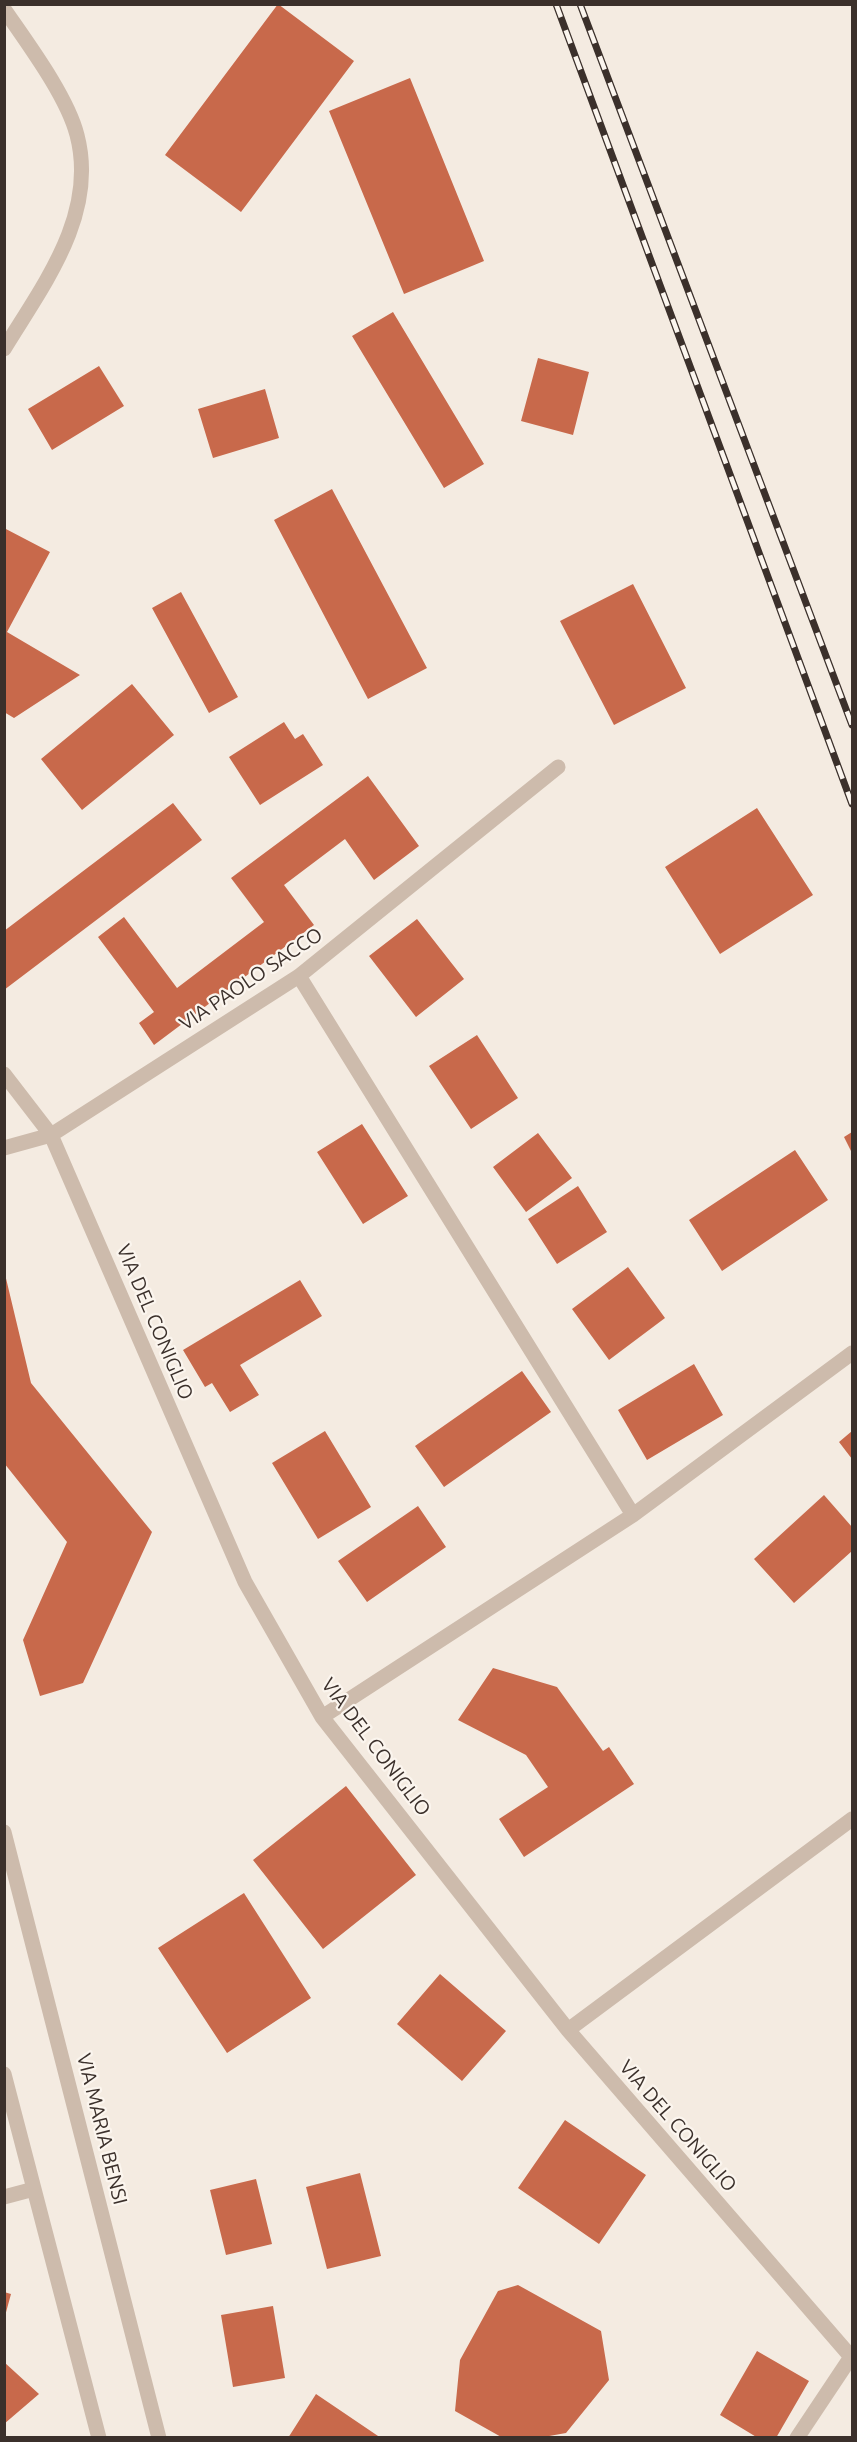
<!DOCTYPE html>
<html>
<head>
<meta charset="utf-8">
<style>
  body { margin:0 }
  #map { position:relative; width:857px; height:2442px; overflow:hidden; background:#f4ebe1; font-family:Ubuntu,sans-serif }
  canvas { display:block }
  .frame { position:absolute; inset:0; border:6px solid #3b302b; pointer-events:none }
</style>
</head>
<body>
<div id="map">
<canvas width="857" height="2442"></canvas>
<div class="frame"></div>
</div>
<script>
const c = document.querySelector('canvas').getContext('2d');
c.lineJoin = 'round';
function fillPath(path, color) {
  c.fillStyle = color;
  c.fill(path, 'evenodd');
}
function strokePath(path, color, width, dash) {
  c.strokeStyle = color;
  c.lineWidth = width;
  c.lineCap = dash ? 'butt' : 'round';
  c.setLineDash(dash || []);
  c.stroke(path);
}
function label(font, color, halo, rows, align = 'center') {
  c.font = font + ' Ubuntu,sans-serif';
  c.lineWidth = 4.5;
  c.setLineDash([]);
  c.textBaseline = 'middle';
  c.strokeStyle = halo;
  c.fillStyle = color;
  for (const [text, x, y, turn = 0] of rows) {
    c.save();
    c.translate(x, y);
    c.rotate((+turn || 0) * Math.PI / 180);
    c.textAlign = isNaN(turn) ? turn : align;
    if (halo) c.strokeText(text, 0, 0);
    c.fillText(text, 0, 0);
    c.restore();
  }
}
const building = new Path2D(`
  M278 4 354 61 241 212 165 155Z
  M410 78 484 261 404 294 329 111Z
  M393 312 484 464 444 488 352 336Z
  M538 358 589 372 573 435 521 421Z
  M99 366 124 406 52 450 28 409Z
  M265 389 279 438 213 458 198 409Z
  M332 489 427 668 368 699 274 520Z
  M4 528 50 552 7 632 80 675 14 718 4 712Z
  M633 584 686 688 614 725 560 621Z
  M181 592 238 697 209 713 152 608Z
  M132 684 174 735 82 810 41 759Z
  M284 722 295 739 303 734 323 765 260 805 229 757Z
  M368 776 419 846 374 880 345 839 284 885 314 925 154 1045 139 1023 154 1012 98 937 124 917 177 988 264 922 231 878Z
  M173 803 202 840 4 990V931Z
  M757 808 813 895 720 954 665 867Z
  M417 919 464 979 416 1017 369 956Z
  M477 1035 518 1098 471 1129 429 1066Z
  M362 1124 408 1196 363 1224 317 1152Z
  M852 1132V1153L844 1137Z
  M538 1133 572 1178 526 1212 493 1167Z
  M795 1150 828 1200 722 1271 689 1220Z
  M578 1186 607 1232 557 1264 528 1219Z
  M628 1267 665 1318 609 1360 572 1309Z
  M4 1270 31 1383 152 1532 83 1683 40 1696 23 1640 67 1542 4 1463Z
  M300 1280 322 1316 240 1365 259 1395 230 1412 212 1383 205 1387 183 1350Z
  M694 1364 723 1415 647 1460 618 1410Z
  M522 1371 551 1412 444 1487 415 1446Z
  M325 1431 371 1507 318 1539 272 1463Z
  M852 1431V1459L839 1442Z
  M824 1495 852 1527V1551L794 1603 754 1559Z
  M418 1506 446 1547 367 1602 338 1561Z
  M493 1668 557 1687 603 1751 609 1747 634 1784 524 1857 499 1819 548 1787 526 1755 458 1720Z
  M346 1786 416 1875 323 1949 253 1860Z
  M244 1893 311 1998 227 2053 158 1948Z
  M440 1974 506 2031 462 2081 397 2024Z
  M565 2120 646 2175 599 2244 518 2188Z
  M360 2173 381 2256 327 2269 306 2187Z
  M256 2179 272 2244 226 2255 210 2190Z
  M518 2285 601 2331 609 2380 566 2433 538 2438H503L455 2411 460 2360 498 2291Z
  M4 2292 11 2294 5 2316H4Z
  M273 2306 285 2378 233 2387 221 2315Z
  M757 2351 809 2381 776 2438H758L720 2415Z
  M4 2362 39 2394 4 2424Z
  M316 2394 381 2438H288Z`);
const street = new Path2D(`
  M4 9C28 44 67 96 77 135 98 215 43 285 4 349
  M299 976 633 1515
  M4 1074 51 1135 245 1582 322 1717 568 2030 852 2358
  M4 1148 51 1135 299 976 558 767
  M322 1717 633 1515 852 1353
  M4 1832 159 2438
  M568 2030 852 1819
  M4 2074 99 2438
  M4 2197 34 2189
  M797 2438 851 2357`);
const rail = new Path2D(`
  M556 4 852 804
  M580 4 852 725`);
const streetNames = [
  ["VIA PAOLO SACCO",251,979,-34],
  ["VIA DEL CONIGLIO",155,1322,67],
  ["VIA DEL CONIGLIO",376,1747,53],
  ["VIA DEL CONIGLIO",678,2126,49],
  ["VIA MARIA BENSI",102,2129,76]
];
fillPath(building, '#c8694b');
strokePath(street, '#cdbbac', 15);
strokePath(rail, '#3b302b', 7);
strokePath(rail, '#fbf5ee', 4.5, [14]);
label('20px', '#3b302b', '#fbf5ee', streetNames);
</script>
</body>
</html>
